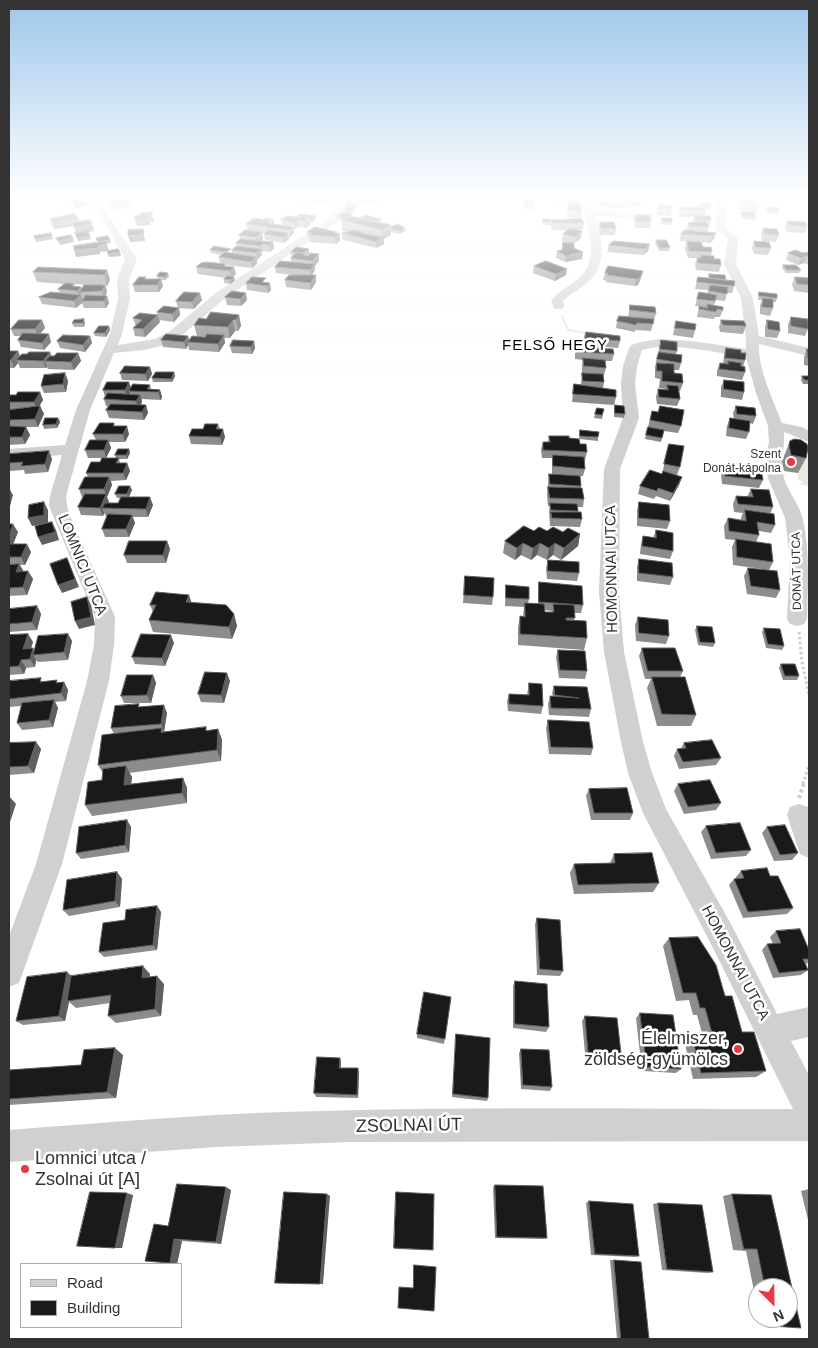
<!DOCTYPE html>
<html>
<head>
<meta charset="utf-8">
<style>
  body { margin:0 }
  #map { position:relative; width:818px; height:1348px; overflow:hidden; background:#fff; font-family:Helvetica,sans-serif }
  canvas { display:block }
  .frame { position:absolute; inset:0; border:10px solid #333; pointer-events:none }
  .legend { position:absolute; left:20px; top:1263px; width:162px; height:65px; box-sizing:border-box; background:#fff; border:1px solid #adadad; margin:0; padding:6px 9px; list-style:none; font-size:15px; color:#333 }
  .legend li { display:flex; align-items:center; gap:10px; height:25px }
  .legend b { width:25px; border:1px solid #adadad }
  .north { position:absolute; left:748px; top:1278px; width:50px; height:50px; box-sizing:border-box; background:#fff; border:1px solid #adadad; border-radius:50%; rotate:157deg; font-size:14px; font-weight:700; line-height:20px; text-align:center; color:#333 }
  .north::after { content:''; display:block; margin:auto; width:18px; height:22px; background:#e63946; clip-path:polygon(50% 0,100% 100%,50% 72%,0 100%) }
</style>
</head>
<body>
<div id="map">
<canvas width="818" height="1348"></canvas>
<div class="frame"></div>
<ul class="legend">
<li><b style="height:6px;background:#d0d0d0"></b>Road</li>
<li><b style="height:14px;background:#1a1a1a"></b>Building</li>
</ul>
<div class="north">N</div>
</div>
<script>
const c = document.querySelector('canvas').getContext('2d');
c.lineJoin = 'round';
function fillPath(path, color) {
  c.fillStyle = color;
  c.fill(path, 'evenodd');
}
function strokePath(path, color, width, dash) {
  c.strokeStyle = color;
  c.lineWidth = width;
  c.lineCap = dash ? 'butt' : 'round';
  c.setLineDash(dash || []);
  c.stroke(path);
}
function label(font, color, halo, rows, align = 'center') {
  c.font = font + ' Helvetica,sans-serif';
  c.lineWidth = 5;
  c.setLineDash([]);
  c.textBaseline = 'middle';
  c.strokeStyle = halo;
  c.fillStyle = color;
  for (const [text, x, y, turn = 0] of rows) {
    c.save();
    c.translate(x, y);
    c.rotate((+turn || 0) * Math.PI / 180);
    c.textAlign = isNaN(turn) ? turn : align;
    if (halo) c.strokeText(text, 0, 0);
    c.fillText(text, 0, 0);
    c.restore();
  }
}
const green = new Path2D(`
  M806 449 809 450V486L799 484 803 482 798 480V468Z`);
const pathFar2 = new Path2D(`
  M562 316 568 330 588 333`);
const pathFar1 = new Path2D(`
  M799 632 802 662 809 695
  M803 784 809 765`);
const path = new Path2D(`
  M799 798 804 783`);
const minor = new Path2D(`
  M87 198H97L137 259 129 279 130 299 122 334 118 345 155 339 169 332 217 292 329 219 344 198H354L337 223 225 298 179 338 165 345 144 350 114 353 90 410 66 496 67 506 71 518 115 617 114 645 109 681 62 864 19 983 9 987V936L36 864 87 681 94 645 95 617 49 506 50 496 62 455 9 459V449L65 445 76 410 110 334 118 299 117 279 125 259 97 210Z
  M581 198H591L594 210 649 214 654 217 649 220 596 216C602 239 608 265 588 282 580 290 570 293 563 301L564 306 562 309H554L551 301C559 290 571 286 581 276 601 257 586 221 581 198Z
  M716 198H726V228L738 239 736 264 753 298 759 336 809 348V356L759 344C758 370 773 399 782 423L802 427 809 431V442L784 432C785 448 780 462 784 478 788 492 800 505 803 520 810 552 808 586 807 619L804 624 797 626 790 624 787 619 790 559 785 518 768 478 766 465V453L769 443 768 426 756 393 746 357C716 353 671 341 642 350L637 366 635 384 639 418 620 469 619 592 624 652 643 742 652 773 666 809 731 924 777 1014 809 1007V1037L791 1041 809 1075V1141L351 1142 216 1147 9 1162V1130C101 1123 192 1115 284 1112 454 1106 624 1109 793 1109L711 944 643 813 628 773 621 742 604 652 599 592 604 469 623 418 621 384 623 366 629 348 631 345 641 342 659 339 692 341 746 349V339L741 298 724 264 728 239 716 229Z
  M799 804 808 807 809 810V858L800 854 787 815 790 807Z`);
const wall = new Path2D(`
  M63 198H78V199L86 202 87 205 76 208 72 204 71 201 66 202Z
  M117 198H143L131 199 132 203 130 208 110 209 108 202Z
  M300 198H332V201L325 205 301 201Z
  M379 198V201L372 205 361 202V199Z
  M557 198H578V202L582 211 581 217H567L568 203H560Z
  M595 198H642L641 203 634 207 610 208 599 204Z
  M524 200 534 205V209H525L523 203Z
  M738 200 758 205 756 212 739 210 736 206Z
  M700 202 711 207 710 210H705L706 211 705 215 711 220 707 232 716 233 714 239 710 243 702 242 703 247 712 252 711 256 721 265 719 272 696 270 695 264 697 258H688L685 248 687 241H679L681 234 687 231V229L688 223 693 222 694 217H679V213L680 207H700Z
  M357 203V206L354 208 355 211 350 214 353 216 360 218 381 219V223L405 231 399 234 391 232V235L384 239V244L376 248 343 240 342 233 349 232 342 230V220L337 219V216L345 213V210L347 207H346V204Z
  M658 204 672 209 671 216 657 215V211Z
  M767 207 779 211 778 214H769L766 210Z
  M741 212 756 216 755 220 742 219 740 215Z
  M635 215 651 222 650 228H635L634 221Z
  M78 218 80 222 94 231 88 232 91 239 78 241 75 233H76L73 226 55 229 52 226 50 219Z
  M661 218 672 222V225L661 224Z
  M316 219 311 223 310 222V225L306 228 298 227 295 229H294V233L289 237V239L284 243 265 240 264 233H262L263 239 261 241 273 242 274 248 270 252 263 251 261 253 262 255 257 260V264L252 268 225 265V266L236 274 233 276 235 280 231 284 224 283V279L226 278 198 274 196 267 220 264 219 257 222 255 211 253 210 250 232 253V250L237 246 236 243 240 240 239 235 247 230 246 224 274 223 273 224 282 225 281 220Z
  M543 219 551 222V219L584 223 583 229 576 230 581 238 574 243V248L582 259 565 262 556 258 557 251 562 250 572 243 562 241 563 234 569 230H552L550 225H544L542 222Z
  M787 221 807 227 805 233 787 232 785 227Z
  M600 222 616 229 615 235H600L599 228Z
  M763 228 779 235 776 242 762 241 761 235Z
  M307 232 340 234V241L336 244 310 242V239L308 238Z
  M656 240 670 247 669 251H659L655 244Z
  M754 241 771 248 768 255 754 254 752 248Z
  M650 244 648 251 643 255 607 252 609 245Z
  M291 252 309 253 306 255 319 254V261L315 266V270L312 275 316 282 311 290 286 287 285 280 295 275 276 273 275 267 291 262V258L293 256 291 255Z
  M809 252V265L804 263 798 265 786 260 788 253Z
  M783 265 801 270 799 273H786L782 268Z
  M534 266 567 269 566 275 555 281 533 273Z
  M107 270 110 280 107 286H106L107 292 105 296H107L109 303 106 308H84L82 303 76 308 42 304 39 297 60 293 58 289 65 284 37 282 33 272ZM74 284 87 285 82 288 75 286Z
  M605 273 641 278 638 285 635 286 605 282 606 280H603Z
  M709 274 726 280 734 286 732 293H727L725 301 716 300 714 305 723 310 720 317H715L714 319 697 317 699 306H695L699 292 707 293 708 290 695 289 698 277 708 278Z
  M157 276H169L165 280H161L163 286 159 292H135L133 285 146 277V279H158Z
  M795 277 809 278V293L794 291 792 284Z
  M246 283H266L271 290 268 293 247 290Z
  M759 292 777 298 776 302H773V308L770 316 760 314V305L762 300H758Z
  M225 297 247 300 241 306 227 305Z
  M202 300 194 309 178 308 176 301Z
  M630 305 656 313 651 331 635 330V332L616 328 617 321 628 317Z
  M179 308 180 315 174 322 159 320 157 312Z
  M239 315 241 326 238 331H235L230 338H224L225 343 219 352 189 350 188 345 186 349 163 347 161 340 188 336 189 340 205 337V336H197L194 325 206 319Z
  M791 317 808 329 805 336 788 333V324Z
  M133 318 160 322 145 337 135 336 133 328 136 326Z
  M42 320 45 328 40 334 51 342 44 350 21 347 18 340 21 336H14L11 329Z
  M721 320 746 326 743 334 720 332 719 327Z
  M767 320 780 331 777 338 765 337V327Z
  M676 321 695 330 693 338 673 335Z
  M72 323H85L84 327H74Z
  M109 326 110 330 106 337 95 336 94 333Z
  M586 332 620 341 618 348 596 346V348L614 354 612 361H605L606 368 604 375H603L604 382 603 388 616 397 614 405 572 402 574 384 581 385 582 374V366L583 360 575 359V354L576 347H581L582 341H584Z
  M90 336 92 343 85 352 60 348 57 341Z
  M661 340 677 351 676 354 681 363 679 370H674V373L683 383 680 391H679L680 399 677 406 657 404 656 397 658 389 666 390V389L659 388 660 379 655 378V367Z
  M254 341 255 348 252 354 232 353 230 346Z
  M726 348 741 353 745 360 743 367 745 372 742 380 717 376V371L720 363 723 364 724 355Z
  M807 349 809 350V366L804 365V357Z
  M9 351H18L20 356 27 354 50 352 51 356 78 353 81 361 74 370 48 369 47 367 46 368H20L18 363 14 368H9Z
  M150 367 152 374 148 381 122 380 120 373Z
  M174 372 175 376 172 382H153L152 378Z
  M65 373 68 381 66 392 44 393 41 386Z
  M802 376H809V384H803L801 380Z
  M724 380 744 392 742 400 721 397V387Z
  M150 385 151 389 160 390 162 397 161 400 142 399V402L141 405H146L148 413 144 420 109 418 106 410 109 407 106 406 104 399 105 397 103 390 131 388Z
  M40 392 43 400 39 406H40L44 414 38 427H26L30 435 25 444 9 445V396Z
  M615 405 625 414 624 418 614 417V409Z
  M736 406 756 416 753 424 750 423 749 432 746 439 726 436 727 426 730 418 734 419 733 413Z
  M597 408 604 409 602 419 594 418Z
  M652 411 681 426 678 433 664 431 661 442 645 439Z
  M58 418 60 422 57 428 44 429 43 425Z
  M114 423 115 426 129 434 125 442H109L111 448 106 458H88L85 450 96 440 93 434Z
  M218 424 220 429 225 437 222 445 191 444 189 436 203 429Z
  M580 430 598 437V441L579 439 580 444 587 452 585 460H584L585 469 583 476H580L581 488 584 499 583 507H577L578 512 582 519 580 527 550 526 549 511 550 506H548L547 495 549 474H552V458H542L541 450 543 442H548L549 436 579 439Z
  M790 441 806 458 798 473 784 471 782 461Z
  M669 444 680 467 677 475 674 474 682 477 679 485 670 501 656 496 654 499 638 494 640 486 662 474Z
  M129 449 130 453 127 459H119L120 463H127L130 471 126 480 111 481 112 485 107 497 109 503H118L121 498H117L115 494 130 486 132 490 129 497 153 505 148 517H132L135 523 129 537H105L102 529 107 516H106L104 513 103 516 81 515 78 507 83 497H82L79 489 88 477 86 473 100 462 116 458 115 455Z
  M9 454 52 459 48 472 25 474 24 470 9 471Z
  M731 464 752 468 763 480 759 488 722 484 721 474 724 466H730Z
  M751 489 773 507 770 514 775 525 771 533 759 531V535L756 542 773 562 769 570 733 565 732 547 735 540 725 539 724 526 728 518 741 520V518L743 513 734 512 733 504 736 496 747 497Z
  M639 502 670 521 667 529 637 526V510Z
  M9 524 18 532 13 544 31 552 25 565H20L24 572 28 571 33 579 27 595 9 596Z
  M656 530 673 551 670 559 640 554 641 544 643 536 653 538Z
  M534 531 563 532 580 534 578 546 561 560 553 555 547 560 537 555 531 560 521 555 515 560 503 553 505 541Z
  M167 541 170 549 166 563H127L124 555Z
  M639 559 673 577 670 585 637 581V567Z
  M548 560 579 573 577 581 547 579 546 568Z
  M748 568 780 590 776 598 747 594 744 576Z
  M465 576 493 597 492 605 463 603Z
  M539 582 583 605 581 613H575L574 621 587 638 584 650 518 645V628L520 616H523L524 607 505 606 506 585 529 599 528 603 538 604V590ZM545 610 552 611V612H545Z
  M191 602 234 614 237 626 232 639 153 632 149 620 153 612 150 605Z
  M37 606 41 614 37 630 9 632V609Z
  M638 617 669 636 666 644 636 641 635 625Z
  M697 626 715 643 713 647 698 645 695 630Z
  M764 628 784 646 782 650 766 648 762 632Z
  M28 634 33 642 31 649 33 648 34 651 68 634 72 641 68 660 38 662 36 660 35 667 26 668 24 674 9 675V635Z
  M174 643 165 666 135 664 132 657Z
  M642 648 683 671 680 677 696 715 691 726H657L647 688 651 679H645L639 656Z
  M558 650 587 671 585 679 559 678 556 657Z
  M781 664 799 676 797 680H783L779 668Z
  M153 675 156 683 151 703H124L121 696Z
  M9 681 58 682H64L68 690 66 701 55 702 58 708 53 727 22 730 17 723 22 706 9 707Z
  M230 681 224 703 201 702 198 694Z
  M529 683 543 706 541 714 508 711 507 701 509 694 527 695Z
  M554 686 591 709 589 717 549 715 548 704 550 696 553 697 552 693Z
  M141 707 167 713 164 732 208 730 218 729 222 740 221 761 129 773 132 777 131 784 183 778 187 788V803L92 816 85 805 102 780 103 773 98 765 114 734 111 728Z
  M548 720 593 748 591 755 549 754 546 728Z
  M36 742 41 749 34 773 9 775V743Z
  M684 743 721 758 716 765 679 769 674 756 677 749 681 748Z
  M678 784 721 803 716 810 684 814 674 791Z
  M589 789 633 813 630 820H591L586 796Z
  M127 820 131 827 129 852 81 859 76 853Z
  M706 826 751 850 746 856 711 859 701 832Z
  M767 827 798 853 792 860 774 861 762 833Z
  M614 854 659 883 653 892 574 894 570 873 574 864 610 863Z
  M741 871 770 876 793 908 787 914 743 918 729 885 734 879 736 878V877Z
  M117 872 122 879 120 907 69 916 63 910Z
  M157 906 161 912 157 950 104 957 99 952 125 920Z
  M537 918 563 971 560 976 537 975 535 924Z
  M776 931 809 950V962L806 964 808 970 801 975 773 978 762 950 767 944H773L770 937Z
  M669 938 725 996 742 1032 766 1071 756 1077 693 1079 685 1044 692 1037H703L697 1015H693L689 1000 676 1001 663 946Z
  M67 972 72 976 150 974 149 977 164 984 161 1016 116 1023 108 1016 110 1003 76 1008 69 1002 65 1021 23 1025 16 1021Z
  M515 981 549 1027 546 1032 513 1028V986Z
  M451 997 444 1044 417 1038V1034Z
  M640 1013 681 1069 676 1073 642 1071 636 1018Z
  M585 1016 622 1062 618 1066 586 1064 582 1021Z
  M456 1034 488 1098 487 1101 452 1097Z
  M521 1049 552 1087 550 1091 521 1089 519 1053Z
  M123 1055 116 1098 9 1105V1070L81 1065Z
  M340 1058 341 1062V1068L359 1072 358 1098 316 1097 314 1093Z
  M495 1185 547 1238 544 1239 495 1238 493 1187Z
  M809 1189V1224L801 1191Z
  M231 1190 221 1244 182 1241 177 1264 145 1261 168 1226Z
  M732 1194 771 1195 801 1328 761 1325 759 1318H788V1288H758V1311L746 1251 733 1250 723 1196Z
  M133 1195 122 1248 77 1246Z
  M589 1201 639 1256 634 1257 591 1255 586 1203Z
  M658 1203 713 1272 707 1273 662 1270 653 1204Z
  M394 1248 433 1250 395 1249Z
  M610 1260H614L649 1339H617Z`);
const shadedWall = new Path2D(`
  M40 198H50L41 200Z
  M67 198H78V200L66 202 65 199Z
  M130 198H131L132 203 130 208 128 202Z
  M326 198H332V201L325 205V199Z
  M379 198V201L372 205V202Z
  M636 198H642L641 203 634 207Z
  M86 202 87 205 76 208 75 205Z
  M357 203V206L354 208 355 211 349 214V211L353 208V205Z
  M152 212 154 222H150V225L137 226 135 220 149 215Z
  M316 216V219L311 223V219Z
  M78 218 80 225 72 223 73 226 55 229 53 222Z
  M309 218 310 225 306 228 305 222Z
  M274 220V223L272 225 268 223Z
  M298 220V227L295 229 294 223Z
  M92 224 94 231 77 234 75 227Z
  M391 225V235L384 239V244L376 248V242L383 238 382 230Z
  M293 227 294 233 290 237 289 230Z
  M405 228V231L399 234V231Z
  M143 229 145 241 130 242 128 236Z
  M582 231 581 238 575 243 576 237Z
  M262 232 263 239 257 244 256 237Z
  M337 232V236L340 234V241L336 244 334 233Z
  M288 233 289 239 284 243 283 237Z
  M716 233 714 239 710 243 712 236Z
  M52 236 53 239 36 242 35 239Z
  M90 236 91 239 78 241 77 238Z
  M73 238 74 242 60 245 58 241Z
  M110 240 111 243 99 245 98 242Z
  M273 242 274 248 270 252 269 245Z
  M107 244 109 251 100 252V254L76 257 74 250Z
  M262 244 263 251 261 253 262 255 257 260 256 253 260 249V246Z
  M650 244 648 251 643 255 645 249Z
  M309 249V253L305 256 304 260V254Z
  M120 252 121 256 109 257 108 254Z
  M583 252 582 259 565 262 566 256Z
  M319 254V261L315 266V270L311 277 310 270 313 266 312 261Z
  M807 256 804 263 798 265 801 258Z
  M256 257 257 264 252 268 251 262Z
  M234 267 236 274 231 278 230 271Z
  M567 269 566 275 555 281 556 274Z
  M107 270 110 280 107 286 104 275Z
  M643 271 641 278 638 285 635 286 636 279Z
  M168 273 169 276 165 280 164 277Z
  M316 275V282L311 290 310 283Z
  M234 277 235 280 231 284 230 280Z
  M161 279 163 286 159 292 157 285Z
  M270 283 271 290 268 293 267 286Z
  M105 285 107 292 104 298 102 291Z
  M81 287 83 292H80L83 301H82V303L76 308 74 301 79 297 77 291Z
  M200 293 202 300 194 309 192 302Z
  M246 293 247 300 241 306 240 299Z
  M107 296 109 303 106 308 104 301Z
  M179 308 180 315 174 322 172 314Z
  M158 315 160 322 145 337 143 329Z
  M239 315 241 326 238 331 236 320Z
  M84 319 85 323 84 327 83 323Z
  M42 320 45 328 38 336 35 329Z
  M233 320 235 331 230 338 228 327Z
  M109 326 110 330 106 337 105 333Z
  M49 334 51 342 44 350 42 343Z
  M224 335 225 343 219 352 218 344Z
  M90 336 92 343 85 352 83 345Z
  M188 336 190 343 188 342V345L186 349 184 342Z
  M254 341 255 348 252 354 251 347Z
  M18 351 21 359 16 360 18 363 14 368 11 360Z
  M50 352 53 360 45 361 47 367 46 368 43 361Z
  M78 353 81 361 74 370 71 362Z
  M150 367 152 374 148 381 145 374Z
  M174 372 175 376 172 382 171 379Z
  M65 373 68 381 66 392 63 384Z
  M129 382 132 390 129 391 130 393 127 398 125 390Z
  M160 390 162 397 161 400 158 392Z
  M40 392 43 400 37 410 34 402Z
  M140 395 142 402 138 409 136 401Z
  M146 405 148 413 144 420 142 412Z
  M40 406 44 414 38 427 35 419Z
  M58 418 60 422 57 428 56 424Z
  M127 426 129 434 125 442 123 434Z
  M26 427 30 435 25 444 22 437Z
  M223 429 225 437 222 445 220 437Z
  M108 440 111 448 106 458 104 450Z
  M129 449 130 453 127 459 126 455Z
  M49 451 52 459 48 472 45 464Z
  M127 463 130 471 126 480 123 473Z
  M109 477 112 485 107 497 109 502 102 508 104 513 103 516 100 508 106 495 104 489Z
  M682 477 679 485 670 501 673 493Z
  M130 486 132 490 128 498 127 494Z
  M9 488 13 495 10 506 9 504Z
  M150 497 153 505 148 517 146 509Z
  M44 502 48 510V523L32 526 28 518Z
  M132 515 135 523 129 537 126 529Z
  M52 522 56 530 59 540 42 545 38 537Z
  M13 524 18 532 12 547 9 541V536Z
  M580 534 578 546 561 560 564 548Z
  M167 541 170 549 166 563 163 555Z
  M523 543 521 555 515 560 517 548Z
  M540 543 537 555 531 560 533 548Z
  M555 543 553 555 547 560 549 548Z
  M27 544 31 552 25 565 21 557Z
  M67 558 79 587 62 593 58 585Z
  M19 564 24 572H16Z
  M28 571 33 579 27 595 23 587Z
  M189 595 193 607 186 602Z
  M87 597 91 605 95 625 79 629 75 621Z
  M37 606 41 614 37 630 32 622Z
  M234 614 237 626 232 639 229 627Z
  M28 634 33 642 28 657 23 649Z
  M68 634 72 641 68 660 64 652Z
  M171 635 174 643 165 666 162 658Z
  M33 648 36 654 33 655 36 660 35 667 30 659Z
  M21 660 26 668 24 674 19 666Z
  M227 673 230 681 224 703 221 695Z
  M153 675 156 683 151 703 147 695Z
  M64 682 68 690 66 701 61 693Z
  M54 700 58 708 53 727 49 720Z
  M164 705 167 713 164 732 161 724Z
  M218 729 222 740 221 761 217 750Z
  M36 742 41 749 34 773 28 766Z
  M126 766 132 777 130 795 124 785Z
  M183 778 187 788V803L182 793Z
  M10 797 16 804 9 825V802Z
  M127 820 131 827 129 852 125 845Z
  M117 872 122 879 120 907 115 901Z
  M157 906 161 912 157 950 153 945Z
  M143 966 150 974 149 986 142 978Z
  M67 972 73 978 67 1001 69 1002 65 1021 59 1016Z
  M157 976 164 984 161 1016 155 1009Z
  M115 1048 123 1055 116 1098 107 1092Z
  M340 1058 341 1062 340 1072 339 1068Z
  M358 1068 359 1072 358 1098 357 1095Z
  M226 1187 231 1190 221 1244 216 1242Z
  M127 1193 133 1195 122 1248H115Z
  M327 1194 330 1196 323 1284H320Z
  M174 1239 182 1241 177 1264 170 1263Z`);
const building = new Path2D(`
  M82 198 86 202 75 205 71 201Z
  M117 198H130L128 202H108L110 199Z
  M363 198H379L372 202 361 199Z
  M524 200H533L534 205H525Z
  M738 200H750L755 202 758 205 741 204Z
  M349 202 357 203 353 205 346 204Z
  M568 202H580L582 211 568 210Z
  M700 202 710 203 711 207H702Z
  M658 204 671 205 672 209H659Z
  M348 206 354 207 349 211 345 210Z
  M680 207H702L706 211 681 210Z
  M767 207H777L779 211H770Z
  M152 212V215H149V219L135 220V216H139L140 213Z
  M344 212 353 214 345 218 337 216Z
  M741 212H754L756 216H743Z
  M74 214 78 218 53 222 50 219Z
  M301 214 316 216 311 219H309V218L296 217Z
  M366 215 381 219 376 222 360 218Z
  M635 215H650L651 222 636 221Z
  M694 215 710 216 711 220H696Z
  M287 216 309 218 305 222 298 220 294 223 281 220Z
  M350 216 391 225 382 230 342 220Z
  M254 218 271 221 268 223 293 227 289 230 246 224Z
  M266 218 274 220 271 221 263 220Z
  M581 218 584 223H553L551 219 560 220Z
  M661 218H672V222L662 221Z
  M543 219H549L551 222H544Z
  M90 220 92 224 75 227 72 223Z
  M706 221 709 227 690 226 688 223Z
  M787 221 806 222 807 227 789 225Z
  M600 222H614L616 229 601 228Z
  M398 224 405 228 399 231 391 229V227Z
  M315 227 337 232 334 233 340 234 335 237 309 235 312 233 307 232Z
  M570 228 582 231 576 237 563 234Z
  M763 228 777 229 779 235 765 234Z
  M143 229 144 234 128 236V230Z
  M245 230 262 232 256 237 239 235Z
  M269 230 288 233 283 237 264 234Z
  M355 230 363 232 361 233 384 237 376 242 342 233Z
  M685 230 716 233 712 236 681 234Z
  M88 231 90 236 77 238 75 233Z
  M51 233 52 236 35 239 34 236Z
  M71 235 73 238 58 241 56 238Z
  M108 236 110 240 98 242 96 238Z
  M241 239 273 242 269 245 262 244 260 246 236 243Z
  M656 240H666L670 247 660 248Z
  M106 241 107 244 98 246V248L74 250V246Z
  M614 241 650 244 645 249 609 245Z
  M687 241 701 242 703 247H711L712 252 689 251Z
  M754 241 769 242 771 248 756 247Z
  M563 242 574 243V248L583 252 566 256 557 251 562 250Z
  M214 246 231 249 226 252 210 250Z
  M237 246 261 249 256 253 232 250Z
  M296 247 309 249 304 253 291 252Z
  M118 249 120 252 108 254 107 251Z
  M796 250 803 253 809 252V257L807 256 801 258 788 253Z
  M225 252 256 257 251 262 219 257Z
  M297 252 305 253 303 255 308 256 310 253 319 254 312 261 291 258Z
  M701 255 714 256V259H720L721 265 698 263 697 258H701Z
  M280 261 315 264 310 270 275 267Z
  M546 261 567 269 556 274 534 266Z
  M207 262 225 264 224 266 234 267 230 271 196 267 201 263Z
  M783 265H796L801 270H787Z
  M608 266 643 271 640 278 636 279 607 275 608 273H605Z
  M38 267 107 270 104 275 33 272Z
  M160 272 168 273 164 277 157 276Z
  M709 274 725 275 726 280 710 278Z
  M289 275H316L310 283 285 280Z
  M228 276 234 277 230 280 224 279Z
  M139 277H146L144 279H161L157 285H133Z
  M252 277 266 278 262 282 270 283 267 286 246 283Z
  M698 277 735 281 734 286 697 282Z
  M795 277 809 278V285L797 284Z
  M66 283 74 284 72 286 81 287 77 291 58 289Z
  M84 285H105L102 291 80 292Z
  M710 285 728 287 727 294 709 291Z
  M232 291 246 293 240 299 225 297Z
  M51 292 81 295 74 301 39 297Z
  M184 292 200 293 192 302 176 301Z
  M699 292 717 295 715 301 697 299Z
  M759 292 777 294V298L759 296Z
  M86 295 107 296 104 301H82Z
  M763 298 773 299V308L762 307Z
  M707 304 723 307V310L717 309 716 312 699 309V306L707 308Z
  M630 305 655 307 656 313 630 310Z
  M164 306 179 308 172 314 157 312Z
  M211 312 239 315 236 320H233L228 327 194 325 199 318 206 319Z
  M140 313 158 315 143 329 133 328 142 320 133 318Z
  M619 316 654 319 653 324 637 323 636 325 617 321Z
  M791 317 808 319V329L791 326Z
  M84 319 83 323H72L74 320Z
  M19 320H42L35 329H11Z
  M721 320 744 321 746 326 723 325Z
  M767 320 779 322 780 331 768 329Z
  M676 321 696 324 695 330 675 328Z
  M99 326H109L105 333H94Z
  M586 332 620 336V341L585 338Z
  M23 333 49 334 42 343 18 340Z
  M166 334 188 336 184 342 161 340Z
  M207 334 224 335 218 344 188 342 192 336 205 337Z
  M63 335 90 336 83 345 57 341Z
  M233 340 254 341 251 347 230 346Z
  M661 340 677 342V351L660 349Z
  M582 341 595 342 596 348 613 349 614 354 576 352V347H583Z
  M726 348 741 350V353H746L745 360 725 358Z
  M807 349 809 350V358H808Z
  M9 351H18L11 360H9Z
  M29 352H50L43 361 16 360 22 354H27Z
  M659 352 682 355 681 363 657 359Z
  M57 353H78L71 362 45 361 50 356H54Z
  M583 358 605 360 606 368 584 366Z
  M728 361 741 363V366L745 367V372L719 369 720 363 728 364Z
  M657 363 674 364V373L682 374 683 383 662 381V371H657Z
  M125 366 150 367 145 374 120 373Z
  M156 372H174L171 379 152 378Z
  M65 373 63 384 41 386 44 375Z
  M582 373 603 374 604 382 583 381Z
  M802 376H809V380H805Z
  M724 380 744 382V392L724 389Z
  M107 382H129L125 390H103Z
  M133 384 150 385 147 389 160 390 158 392 129 391Z
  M574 384 616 390V397L573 394Z
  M667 385 678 386 680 399 659 397 658 389 668 390Z
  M18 392H40L34 402H9V395H16Z
  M108 393 140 395 136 401 104 399Z
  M111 404 146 405 142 412 106 410Z
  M615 405 624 406 625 414 615 413Z
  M40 406 35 419 9 420V410Z
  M660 406 684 410 681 426 650 420 652 411 658 412Z
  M736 406 755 408 756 416 737 414Z
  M597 408 604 409 602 415 595 414Z
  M45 418H58L56 424 43 425Z
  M730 418 750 421 749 432 729 428Z
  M100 423H114L113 426H127L123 434H93Z
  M205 424H218L216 429H223L220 437 189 436 192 429H203Z
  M9 426 26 427 22 437H9Z
  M648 427 664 430 662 438 646 435Z
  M580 430 599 432 598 437 580 436Z
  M549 436H569V438L579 439 580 444H586L587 452 543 450V442H550Z
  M795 439 801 440 807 444 808 448 806 458 791 455 789 445 790 441Z
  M90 440H108L104 450H85Z
  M669 444 684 446 680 467 664 464Z
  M118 449H129L126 455H115Z
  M49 451 45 464 21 466 23 462 9 463V454Z
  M553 455 584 457 585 469 553 466Z
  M102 458H119L116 463H127L123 473H86L91 462H100Z
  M731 464 751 466 752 468 761 469 763 480 725 476 724 466H731Z
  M650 470 662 474 663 471 682 477 673 493 658 488 657 491 640 486Z
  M549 474 580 476 581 486 550 484Z
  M85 477H109L104 489H79Z
  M119 486H130L127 494H115Z
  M548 487 582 488 584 499 550 498Z
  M751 489 769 490 773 507 738 504 736 496 753 497Z
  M85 494H106L100 508 78 507Z
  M121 497H150L146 509 102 508 105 503H118Z
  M44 502V515L28 518 29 505Z
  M639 502 669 505 670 521 639 518Z
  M550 503 577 504 578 511 551 510Z
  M745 510 774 514 775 525 757 522 759 535 729 531 728 518 746 521Z
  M551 512H581L582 519 552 518Z
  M108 514 132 515 126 529H102Z
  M52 522 55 532 38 537 35 526Z
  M9 524H13L9 536Z
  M524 526 534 531 539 527 547 531 553 527 563 532 568 528 580 534 564 548 555 543 549 548 540 543 533 548 523 543 517 548 505 541Z
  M656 530 673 533V551L642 546 643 536 656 538Z
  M736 539 771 544 773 562 737 557Z
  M129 541H167L163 555H124Z
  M9 544H27L21 557H9Z
  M67 558 75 579 58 585 50 564Z
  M639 559 672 563 673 577 639 573Z
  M548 560 579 562V573L548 571Z
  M19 564 16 572 28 571 23 587 9 588V565Z
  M748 568 777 571 780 590 751 586Z
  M465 576 494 578 493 597 464 595Z
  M539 582 582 586 583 605 539 602Z
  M506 585 529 587V599L506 598Z
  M156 592 189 595 186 602 226 605 234 614 229 627 149 620 156 605H150Z
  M87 597 91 617 75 621 71 602Z
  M525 603 544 604 545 612H554L553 604 574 605 575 618H566V620L586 621 587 638 520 634V616L525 617Z
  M37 606 32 622 9 624V609Z
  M638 617 668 620 669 636 639 633Z
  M697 626 712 627 715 643 700 642Z
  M764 628 780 629 784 646 768 644Z
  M28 634 23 649 33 648 30 659 21 660 19 666 9 667V635Z
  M68 634 64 652 33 655 38 636Z
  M141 634 171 635 162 658 132 657Z
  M642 648H675L683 671H648Z
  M558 650 585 651 587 671 560 670Z
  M781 664H795L799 676H785Z
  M205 672 227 673 221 695 198 694Z
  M127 675H153L147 695 121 696Z
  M652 677H685L696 715 662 714Z
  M41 678 40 682 57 680 56 683 64 682 61 693 9 699V681Z
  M529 683 542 684 543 706 509 704V694L529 695Z
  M554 686 587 687 591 709 551 708 550 696 579 698 555 695Z
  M54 700 49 720 17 723 22 703Z
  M139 704 138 707 164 705 161 724 111 728 115 706Z
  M548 720 589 722 593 748 551 747Z
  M206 727V731L218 729 217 750 98 765 102 735 162 728 161 732Z
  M712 740 721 758 683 762 677 749 686 748 684 743Z
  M36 742 28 766 9 767V743Z
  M126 766 124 785 183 778 182 793 85 805 88 782 102 780 103 769Z
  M710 780 721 803 688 807 678 784Z
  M627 788 633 813H594L589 789Z
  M127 820 125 845 76 853 79 827Z
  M740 823 751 850 716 853 706 826Z
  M785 825 798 853 780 855 767 827Z
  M652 853 659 883 578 885 574 864 615 863 614 854Z
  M767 868 770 876H778L793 908 748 912 734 879 744 878 741 871Z
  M117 872 115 901 63 910 67 880Z
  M157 906 153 945 99 952 103 923 125 920 126 910Z
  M537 918 560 920 563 971 540 969Z
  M800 929 809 950V959H803L808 970 779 973 767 944 781 943 776 931Z
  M698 937 716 965 725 996H732L742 1032H754L766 1071 701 1073 692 1037H713L705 1008H700L696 993H683L669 938Z
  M143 966 142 978 157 976 155 1009 108 1016 111 995 67 1001 71 976Z
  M67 972 59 1016 16 1021 27 977Z
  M515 981 547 984 549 1027 515 1024Z
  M424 992 451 997 445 1039 417 1034Z
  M640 1013 673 1015 681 1069 647 1067Z
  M585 1016 617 1018 622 1062 589 1060Z
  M456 1034 490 1038 488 1098 453 1094Z
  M115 1048 107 1092 9 1099V1070L81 1065 84 1050Z
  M521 1049 549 1050 552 1087 523 1085Z
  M317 1057 340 1058 339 1068H358L357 1095 314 1093Z
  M177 1184 226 1187 216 1242 174 1239 170 1263 145 1261 154 1224 168 1226Z
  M495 1185 543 1186 547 1238 497 1237Z
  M90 1192 127 1193 115 1248 77 1246Z
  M284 1192 327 1194 320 1284 275 1283Z
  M396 1192 434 1194 433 1250 394 1248Z
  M732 1194 771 1195 801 1328 772 1326 771 1318H788V1288H765L757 1249H744Z
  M589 1201 633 1204 639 1256 595 1254Z
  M658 1203 702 1205 713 1272 667 1269Z
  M614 1260 641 1262 649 1339H621Z
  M414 1265 436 1267 434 1311 398 1308 399 1287 413 1288Z`);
const markers = [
  [791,462,5,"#e63946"],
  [738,1049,5,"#e63946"],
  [25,1169,5,"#e63946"]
];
const farPoinames = [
  ["Szent",781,455],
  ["Donát-kápolna",781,469]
];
const farStreetnames = [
  ["DONÁT UTCA",797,571,-91]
];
const farQuarternames = [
  ["FELSŐ HEGY",555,346]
];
const streetNames = [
  ["LOMNICI UTCA",82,565,68],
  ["HOMONNAI UTCA",612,569,-91],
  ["HOMONNAI UTCA",735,963,62]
];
const nearPoinames = [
  ["Élelmiszer,",728,1039],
  ["zöldség-gyümölcs",728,1060],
  ["Lomnici utca /",35,1159,"left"],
  ["Zsolnai út [A]",35,1180,"left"]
];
const nearStreetnames = [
  ["ZSOLNAI ÚT",409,1126,-1]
];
fillPath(green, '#e6ecdf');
strokePath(pathFar2, '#cdcdcd', 2, [1, 1]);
strokePath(pathFar1, '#cdcdcd', 3, [2.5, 2.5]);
strokePath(path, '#cdcdcd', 4, [3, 3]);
fillPath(minor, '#d0d0d0');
fillPath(wall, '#8c8c8c');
fillPath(shadedWall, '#5f5f5f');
fillPath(building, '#1a1a1a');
strokePath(building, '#5f5f5f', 1);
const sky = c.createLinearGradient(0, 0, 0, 387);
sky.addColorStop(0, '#9ec6ea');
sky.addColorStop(0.51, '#fff');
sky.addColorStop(1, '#ffffff00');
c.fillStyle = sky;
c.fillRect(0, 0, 818, 387);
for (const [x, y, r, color] of markers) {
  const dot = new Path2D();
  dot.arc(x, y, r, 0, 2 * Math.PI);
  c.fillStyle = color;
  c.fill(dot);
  strokePath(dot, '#fff', 2);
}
label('12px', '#333', '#fff', farPoinames, 'right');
label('12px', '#333', '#fff', farStreetnames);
c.letterSpacing = '1px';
label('15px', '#000', '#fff', farQuarternames);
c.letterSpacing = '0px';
label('15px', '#333', '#fff', streetNames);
label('18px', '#333', '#fff', nearPoinames, 'right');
label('18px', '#333', '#fff', nearStreetnames);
</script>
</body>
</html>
